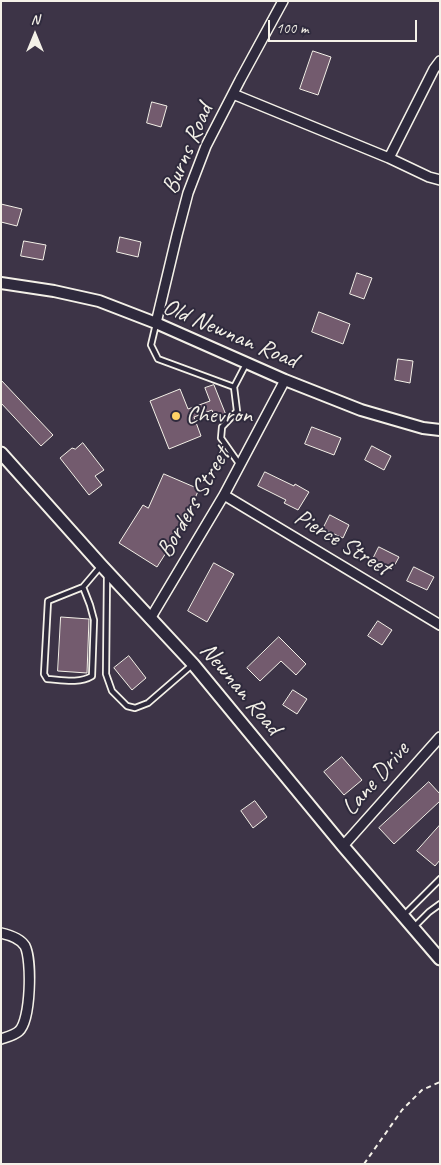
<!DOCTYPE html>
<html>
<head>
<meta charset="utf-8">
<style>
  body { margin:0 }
  #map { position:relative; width:441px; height:1165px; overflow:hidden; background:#3d3447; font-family:Caveat,sans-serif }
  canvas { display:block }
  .frame { position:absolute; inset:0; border:2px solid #f4f1e8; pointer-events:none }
  .north { position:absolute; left:10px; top:10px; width:50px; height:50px; -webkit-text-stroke:4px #2f2a3d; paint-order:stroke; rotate:0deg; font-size:14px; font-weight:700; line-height:20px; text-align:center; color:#f4f1e8 }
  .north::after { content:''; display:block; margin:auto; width:18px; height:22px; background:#f4f1e8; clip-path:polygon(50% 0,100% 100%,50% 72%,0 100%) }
  .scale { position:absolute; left:268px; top:20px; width:149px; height:22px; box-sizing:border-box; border:2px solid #f4f1e8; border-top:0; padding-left:6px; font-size:15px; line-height:18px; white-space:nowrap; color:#f4f1e8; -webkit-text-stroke:4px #2f2a3d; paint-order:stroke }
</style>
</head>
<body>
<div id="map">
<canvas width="441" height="1165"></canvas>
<div class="frame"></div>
<div class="north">N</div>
<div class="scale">100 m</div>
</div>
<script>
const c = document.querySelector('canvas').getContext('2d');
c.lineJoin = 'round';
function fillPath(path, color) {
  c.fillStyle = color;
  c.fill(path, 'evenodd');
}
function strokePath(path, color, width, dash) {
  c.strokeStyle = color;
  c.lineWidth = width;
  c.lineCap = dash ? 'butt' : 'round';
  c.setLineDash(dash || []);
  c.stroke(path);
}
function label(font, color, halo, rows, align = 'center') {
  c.font = font + ' Caveat,sans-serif';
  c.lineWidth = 4;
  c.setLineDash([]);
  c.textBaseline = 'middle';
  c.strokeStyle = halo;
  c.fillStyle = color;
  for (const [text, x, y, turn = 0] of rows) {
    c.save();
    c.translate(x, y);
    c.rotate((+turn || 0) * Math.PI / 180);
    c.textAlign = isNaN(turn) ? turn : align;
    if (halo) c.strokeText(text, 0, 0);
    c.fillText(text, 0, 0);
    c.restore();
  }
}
const building = new Path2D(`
  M313 51 331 57 318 95 300 89Z
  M152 102 167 106 161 127 147 123Z
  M1 204 22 209 17 226 1 222Z
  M120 237 141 242 138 257 117 252Z
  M24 241 46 245 43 260 21 256Z
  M357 273 372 278 364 299 350 294Z
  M319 312 350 324 343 344 312 332Z
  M398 359 413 361 410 383 395 380Z
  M1 380 53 435 41 446 1 403Z
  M214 385 226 415 215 419 212 410 194 417 201 436 169 449 150 401 180 389 188 409 210 401 205 388Z
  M312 427 341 438 334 455 305 444Z
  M83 443 104 470 95 476 102 485 89 495 60 458 72 448 75 449Z
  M372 446 391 456 384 470 365 460Z
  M265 472 294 486 295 484 309 492 298 510 284 503 286 500 258 486Z
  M164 474 199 489 183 526 157 567 119 543 143 505 148 508Z
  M330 515 349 525 343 538 323 529Z
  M379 547 399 557 392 570 372 561Z
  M214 563 234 574 207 622 188 611Z
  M414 567 434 577 427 590 407 581Z
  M61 617 89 619 87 673 58 671Z
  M378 621 392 630 382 645 368 636Z
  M279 637 306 664 296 675 281 661 260 681 247 668Z
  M129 656 146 678 132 690 114 668Z
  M293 690 307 699 297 714 283 705Z
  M342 757 362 780 344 795 324 772Z
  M429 782 440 794V801L394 844 379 828Z
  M255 801 267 817 253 828 241 811Z
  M440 825V860L435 866 417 851Z`);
const path = new Path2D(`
  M364 1164 402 1110 422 1090 440 1082`);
const service = new Path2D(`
  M156 324 151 345 158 359 234 387
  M240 465 221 438 222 427 237 411 234 387 246 364
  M107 576 106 674 112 691 127 706 135 708 148 703 192 665
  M83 587 90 605 94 620 92 676C79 684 62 680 47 679L44 674 48 601 83 587 100 567
  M404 915 440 879
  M414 927 429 912 440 904`);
const minor = new Path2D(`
  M233 94 389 158 429 177 440 180
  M389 158 434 69 440 61
  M156 323 177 235 188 193 206 146 240 80 283 1
  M224 495 440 625
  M150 619 224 495 285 380
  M343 846 440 737
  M1 933C10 935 20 938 25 946 32 960 31 1020 19 1031 15 1035 7 1037 1 1039`);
const tertiary = new Path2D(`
  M1 283 54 291 99 301 156 323 285 380 361 410 423 428 440 430`);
const secondary = new Path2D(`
  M1 453 101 565 193 664 343 846 440 959`);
const markers = [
  [176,416,5,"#ffd166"]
];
const streetNames = [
  ["Burns Road",188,149,-67],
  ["Old Newnan Road",230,334,23],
  ["Borders Street",194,503,-60],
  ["Pierce Street",342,543,31],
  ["Newnan Road",240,689,50],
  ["Lane Drive",376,779,-49]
];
const poiNames = [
  ["Chevron",186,416]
];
fillPath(building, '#735b6e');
strokePath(building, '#f4f1e8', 1);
strokePath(service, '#f4f1e8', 8);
strokePath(minor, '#f4f1e8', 12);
strokePath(tertiary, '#f4f1e8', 14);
strokePath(secondary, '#f4f1e8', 15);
strokePath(path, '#f4f1e8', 2, [5, 4]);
strokePath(service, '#2f2a3d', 4.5);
strokePath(minor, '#2f2a3d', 9);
strokePath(tertiary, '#2f2a3d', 10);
strokePath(secondary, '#2f2a3d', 11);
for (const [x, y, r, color] of markers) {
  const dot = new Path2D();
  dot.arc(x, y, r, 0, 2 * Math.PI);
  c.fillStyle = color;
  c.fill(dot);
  strokePath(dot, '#2f2a3d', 2);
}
label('24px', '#f4f1e8', '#2f2a3d', streetNames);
label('24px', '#f4f1e8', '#2f2a3d', poiNames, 'left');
</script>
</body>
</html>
